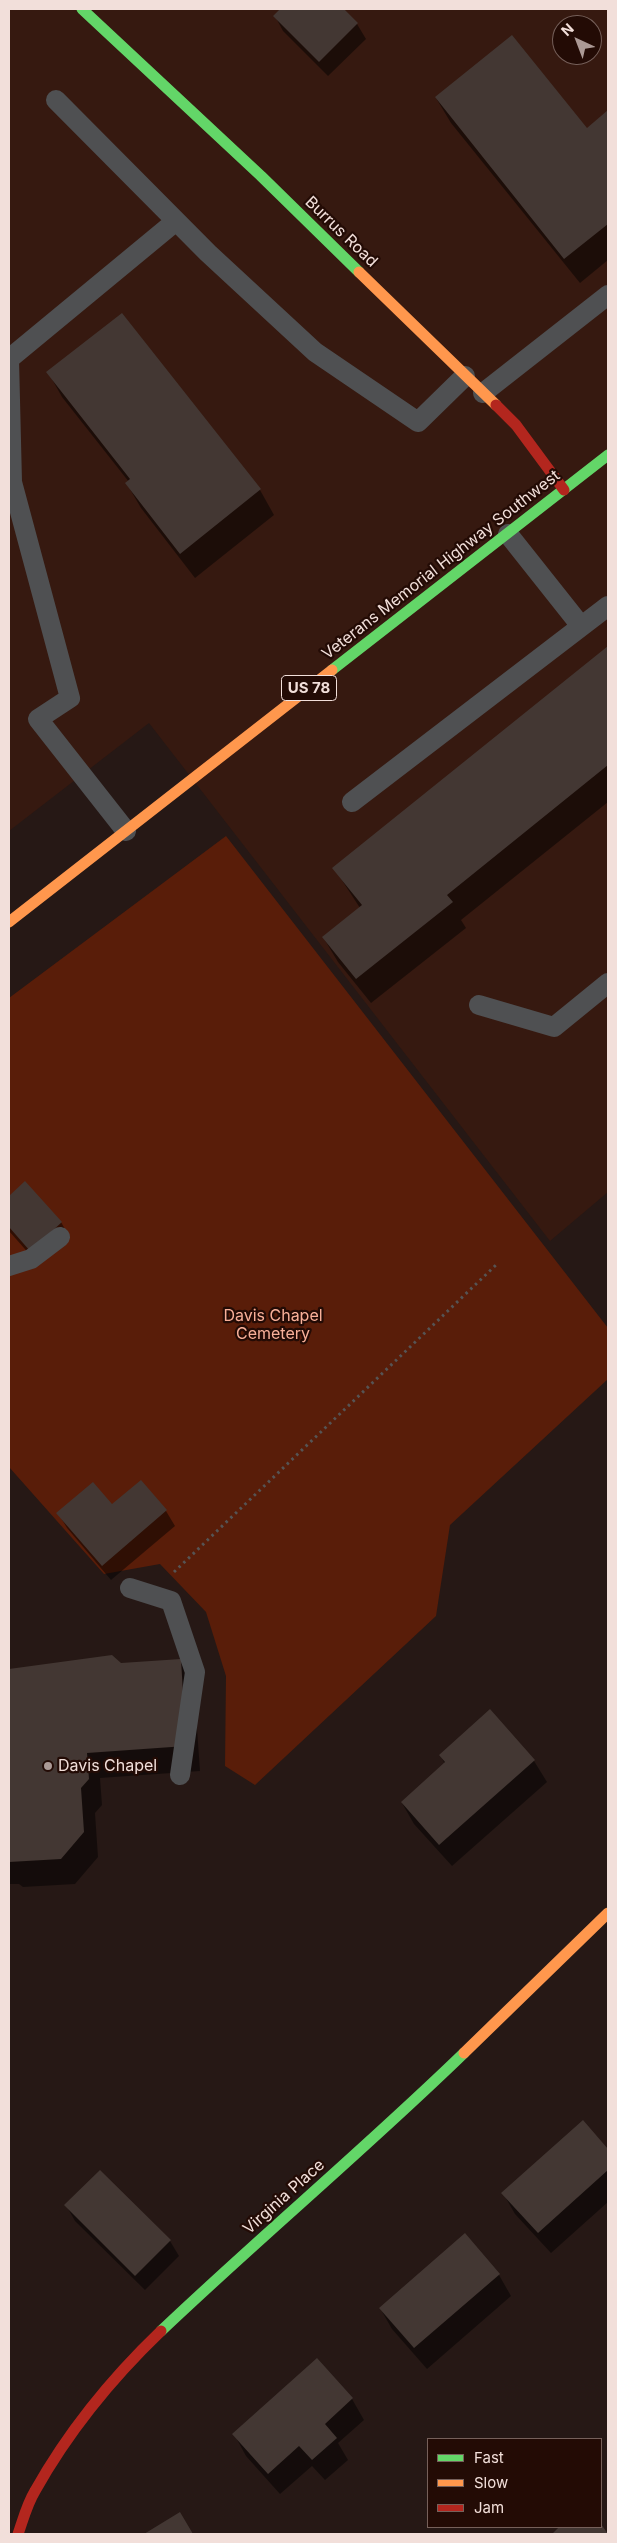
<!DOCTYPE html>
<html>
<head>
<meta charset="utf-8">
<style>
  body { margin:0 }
  #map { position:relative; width:617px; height:2543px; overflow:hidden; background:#261815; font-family:Inter,sans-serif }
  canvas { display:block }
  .frame { position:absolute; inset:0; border:10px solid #f2dfda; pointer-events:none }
  .legend { position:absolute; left:427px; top:2438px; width:175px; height:90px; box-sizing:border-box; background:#230b05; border:1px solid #76605a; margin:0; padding:6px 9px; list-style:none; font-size:15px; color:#f2dfda }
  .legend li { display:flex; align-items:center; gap:10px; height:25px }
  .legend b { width:25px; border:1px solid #76605a }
  .north { position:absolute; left:552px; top:15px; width:50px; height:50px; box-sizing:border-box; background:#230b05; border:1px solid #76605a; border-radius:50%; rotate:317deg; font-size:14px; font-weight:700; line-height:20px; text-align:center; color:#f2dfda }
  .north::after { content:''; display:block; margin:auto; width:18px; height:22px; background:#ab9995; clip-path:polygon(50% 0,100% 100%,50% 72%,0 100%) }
</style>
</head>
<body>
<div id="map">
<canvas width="617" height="2543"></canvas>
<div class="frame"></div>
<ul class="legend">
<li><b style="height:6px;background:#63d668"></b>Fast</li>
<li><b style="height:6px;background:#ff974d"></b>Slow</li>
<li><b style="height:6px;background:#b3261e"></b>Jam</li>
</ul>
<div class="north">N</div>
</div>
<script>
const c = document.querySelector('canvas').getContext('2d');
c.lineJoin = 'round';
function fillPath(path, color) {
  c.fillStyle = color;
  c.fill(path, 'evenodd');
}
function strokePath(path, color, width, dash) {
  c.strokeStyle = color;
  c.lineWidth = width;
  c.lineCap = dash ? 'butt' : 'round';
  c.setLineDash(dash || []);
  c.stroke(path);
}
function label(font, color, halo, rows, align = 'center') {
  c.font = font + ' Inter,sans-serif';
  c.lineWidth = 4.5;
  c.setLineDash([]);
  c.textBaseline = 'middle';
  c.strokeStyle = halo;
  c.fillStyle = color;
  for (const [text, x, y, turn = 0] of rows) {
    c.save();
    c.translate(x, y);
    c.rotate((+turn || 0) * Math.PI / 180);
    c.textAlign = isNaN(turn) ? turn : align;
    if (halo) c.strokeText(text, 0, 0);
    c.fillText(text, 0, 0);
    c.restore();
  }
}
const built = new Path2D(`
  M9 9H608V1192L550 1241 149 723 9 831ZM562 25H592V55H562Z`);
const green = new Path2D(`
  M226 836 608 1328V1379L450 1525 436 1616 255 1785 225 1766 226 1676 206 1612 160 1564 104 1574 9 1467V998Z`);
const shadow = new Path2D(`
  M282 9H343L357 24 366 39 328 76 283 31 275 16Z
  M436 98 587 130 608 112V260L580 283 451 123Z
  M122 314 260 490 274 515 195 578 141 508 127 484 129 482 62 397 48 372Z
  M608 648V802L461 920 466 928 371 1003 338 962 323 937 360 908 334 868Z
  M25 1183 61 1222 70 1238 39 1265 9 1231V1198Z
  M112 1506 166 1511 175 1526 111 1580 67 1528 58 1513Z
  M111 1656 121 1665 180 1661 194 1686 200 1771 100 1778 102 1805 95 1813 98 1857 75 1884 23 1887 19 1884H9V1670Z
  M490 1710 534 1761 547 1782 452 1866 414 1824 402 1803 445 1764 440 1755Z
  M583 2122 608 2150V2202L551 2253 515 2214 503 2193Z
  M66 2205 170 2241 179 2256 145 2290 75 2221Z
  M499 2275 511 2296 427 2369 392 2329 380 2308Z
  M317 2360 352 2399 364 2420 338 2443 348 2460 325 2480 312 2466 280 2494 246 2456 234 2434Z
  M601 2526 608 2534H554L561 2527Z`);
const building = new Path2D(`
  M280 9H344L358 23 319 62 273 16Z
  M512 35 587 128 608 110V224L564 259 435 97Z
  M122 313 261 489 180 554 125 483 130 479 46 372Z
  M608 646V765L447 895 453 902 356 979 322 937 362 905 332 868Z
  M25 1181 62 1222 30 1251 9 1227V1196Z
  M141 1480 167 1510 102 1566 56 1513 93 1482 112 1504Z
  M112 1655 121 1663 181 1659 186 1746 87 1753 89 1779 81 1788 84 1832 61 1859 9 1862V1669Z
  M490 1709 535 1760 439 1845 401 1802 445 1762 439 1755Z
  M583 2120 608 2149V2170L538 2233 501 2193Z
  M100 2170 171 2240 135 2276 64 2205Z
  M465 2233 500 2274 414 2348 379 2308Z
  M317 2358 353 2398 325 2424 337 2438 312 2460 299 2446 268 2474 232 2434Z
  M180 2512 193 2534H144Z
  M601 2524 608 2534H552L559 2527H601Z`);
const path = new Path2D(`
  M174 1572 496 1265`);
const lane = new Path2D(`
  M56 100 208 253 315 352 418 422 465 376
  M483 393 608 295
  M508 534 581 626
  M352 802 608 606
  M126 831 38 719 70 698 12 482 9 359 176 221
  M479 1005 554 1027 608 983
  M9 1266 31 1259 60 1237
  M130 1588 171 1601 195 1672 180 1775`);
const fast = new Path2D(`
  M82 9 261 176 359 272
  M332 670 608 455
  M161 2331C260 2237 365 2149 464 2053`);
const slow = new Path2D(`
  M359 272 496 405
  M9 922 332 670
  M464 2053 608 1913`);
const jam = new Path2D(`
  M496 405 516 425 564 490
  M18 2534C23 2520 27 2504 35 2491 68 2432 112 2378 161 2331`);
const markers = [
  [48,1766,5,"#ab9995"]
];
const shields = [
  [309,688,55]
];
const shieldNames = [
  ["US 78",309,688]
];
const streetNames = [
  ["Burrus Road",341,232,44],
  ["Veterans Memorial Highway Southwest",441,565,-38],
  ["Virginia Place",284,2197,-42]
];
const parkNames = [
  ["Davis Chapel",273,1316],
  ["Cemetery",273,1334]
];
const poiNames = [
  ["Davis Chapel",58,1766]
];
fillPath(built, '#361910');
fillPath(green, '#591d09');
fillPath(shadow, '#0007');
fillPath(building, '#433733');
strokePath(path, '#565454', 3, [2.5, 4]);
strokePath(lane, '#4f5052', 20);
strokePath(fast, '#63d668', 11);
strokePath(slow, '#ff974d', 11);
strokePath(jam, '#b3261e', 11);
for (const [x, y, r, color] of markers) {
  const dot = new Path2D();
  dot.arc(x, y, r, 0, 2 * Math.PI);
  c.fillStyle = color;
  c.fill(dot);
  strokePath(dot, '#230b05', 2);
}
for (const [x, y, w] of shields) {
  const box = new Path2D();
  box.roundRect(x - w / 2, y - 12.5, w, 25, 4);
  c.fillStyle = '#230b05';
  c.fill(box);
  strokePath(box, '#f2dfda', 1);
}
label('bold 15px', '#f2dfda', null, shieldNames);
label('16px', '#f2dfda', '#230b05', streetNames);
label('16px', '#f9b099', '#230b05', parkNames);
label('16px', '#f2dfda', '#230b05', poiNames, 'left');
</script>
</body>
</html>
